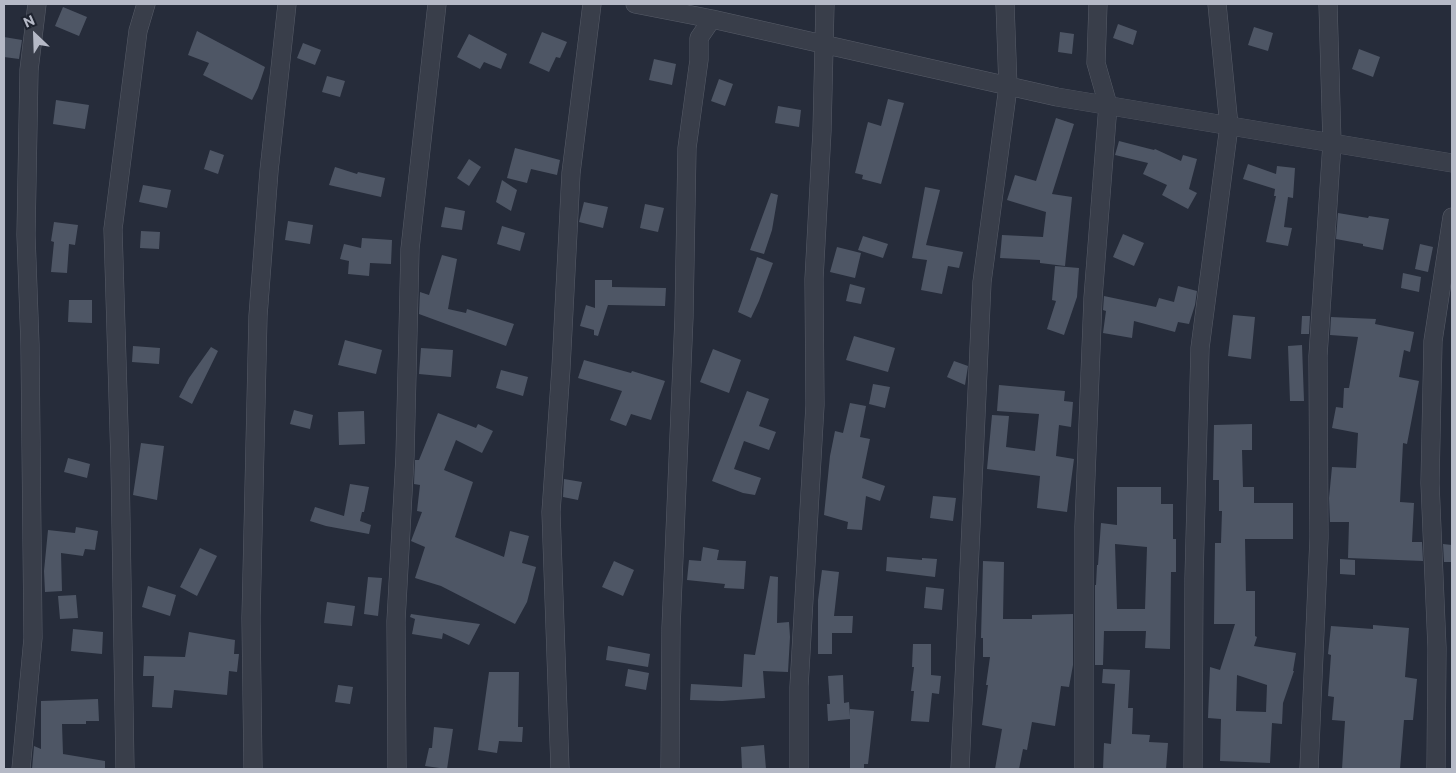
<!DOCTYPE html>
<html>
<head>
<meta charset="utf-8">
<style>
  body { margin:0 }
  #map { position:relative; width:1456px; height:773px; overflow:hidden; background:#262c3a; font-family:Commissioner,sans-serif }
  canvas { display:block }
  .frame { position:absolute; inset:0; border:5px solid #b5b9c6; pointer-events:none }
  .north { position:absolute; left:10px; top:10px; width:50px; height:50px; -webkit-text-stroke:4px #1e232f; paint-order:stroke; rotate:336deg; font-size:14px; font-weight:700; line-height:20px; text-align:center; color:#b5b9c6 }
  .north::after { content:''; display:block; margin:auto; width:18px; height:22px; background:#b5b9c6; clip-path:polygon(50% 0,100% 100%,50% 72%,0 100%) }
</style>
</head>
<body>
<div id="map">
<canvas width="1456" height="773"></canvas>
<div class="frame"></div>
<div class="north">N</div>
</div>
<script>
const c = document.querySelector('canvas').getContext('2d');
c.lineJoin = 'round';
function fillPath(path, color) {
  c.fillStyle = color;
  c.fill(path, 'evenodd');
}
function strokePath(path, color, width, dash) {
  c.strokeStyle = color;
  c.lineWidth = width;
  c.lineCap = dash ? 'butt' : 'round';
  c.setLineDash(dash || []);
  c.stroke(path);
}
const building = new Path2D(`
  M63 7 87 17 79 36 55 26Z
  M1118 24 1137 31 1133 45 1113 38Z
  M1254 27 1273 33 1268 51 1248 45Z
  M197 31 265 67 258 88 252 100 203 75 209 63 188 55Z
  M542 32 567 42 560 58 556 57 549 72 529 63Z
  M1060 32 1074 34 1072 54 1058 52Z
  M469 34 507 54 501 69 484 62 480 69 457 57Z
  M4 37 22 40 19 59 4 57Z
  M303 43 321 50 315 65 297 58Z
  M1359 49 1380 57 1373 77 1352 69Z
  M654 59 676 64 672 85 649 80Z
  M327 76 345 81 340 97 322 92Z
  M719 79 733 84 725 106 711 101Z
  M888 99 904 103 881 184 862 179 863 175 855 173 868 122 881 126Z
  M56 100 89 105 85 129 53 124Z
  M778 106 801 110 799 127 775 123Z
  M1056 118 1074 124 1052 194 1072 197 1065 266 1040 263V260L1000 258 1002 235 1043 237 1046 212 1007 200 1015 175 1036 181Z
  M1119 141 1154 150 1155 149 1181 161 1183 155 1197 159 1189 189 1197 193 1188 209 1162 195 1167 185 1143 174 1148 163 1115 155Z
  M515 148 560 160 557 175 531 169 527 183 507 178Z
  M210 150 224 155 218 174 204 169Z
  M469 159 481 167 469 186 457 178Z
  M1248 164 1276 174 1277 166 1295 168 1293 198 1288 197 1284 227 1292 228 1288 246 1266 242 1276 196H1274L1275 189 1243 179Z
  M335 167 357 174 358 172 385 178 381 197 329 185Z
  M502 180 517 190 511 211 496 202Z
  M143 185 171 190 167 208 139 202Z
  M925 187 940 190 926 245 963 252 959 268 948 266 942 294 921 290 927 260 912 258Z
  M771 193 778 195 772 230 764 254 750 250Z
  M584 202 608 207 603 228 579 222Z
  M645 204 664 208 658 232 640 228Z
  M445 207 465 211 462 230 441 227Z
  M1338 213 1368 218 1369 216 1389 219 1383 250 1363 246V244L1336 239Z
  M288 221 313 225 310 244 285 240Z
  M54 222 78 225 75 245 69 244 67 273 51 272 54 242 51 241Z
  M502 226 525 233 520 251 497 244Z
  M141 231 160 232 159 249 140 248Z
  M1123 234 1144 243 1134 266 1113 257Z
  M863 236 888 244 883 258 858 250Z
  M362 238 392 240 391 264 370 263 369 276 348 274 349 261 340 259 344 244 361 248Z
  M1420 244 1433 247 1428 272 1415 269Z
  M837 247 861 253 855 278 830 272Z
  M442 255 457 259 448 309 466 313 467 309 514 324 506 346 419 314 420 292 429 295Z
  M757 257 773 263 759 301 751 318 738 312Z
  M1055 266 1079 268 1077 297 1064 335 1047 329 1056 301 1052 300Z
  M1403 273 1421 277 1419 292 1401 288Z
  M595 280H612V287L666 288 665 306 608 305 598 336 594 335V330L580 326 586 305 595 308Z
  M850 284 865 288 861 304 846 301Z
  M1178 286 1197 291 1195 305 1189 324 1178 322 1175 332 1134 321 1132 338 1103 333 1106 311 1103 310 1104 296 1156 307 1159 298 1174 302Z
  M69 300H92V323L68 322Z
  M1233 315 1255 317 1251 359 1228 356Z
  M1302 316H1310L1309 334H1301Z
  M1331 317 1376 319 1375 324 1414 332 1410 352 1404 350 1399 377 1419 381 1407 444 1403 443 1400 502 1414 503 1412 542H1422L1423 561 1348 558 1349 522H1330L1329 498 1332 467 1356 468 1358 433 1332 428 1336 407 1343 408 1344 388H1349L1358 337 1330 335Z
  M854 336 895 348 888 372 846 360Z
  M345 340 382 350 376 374 338 365Z
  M1302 345 1304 401H1290L1288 346Z
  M133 346 160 348 159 364 132 362Z
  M211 347 218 351 192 404 179 397 189 378Z
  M421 348 453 350 451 377 419 374Z
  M713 349 741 360 729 393 700 382Z
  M584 360 631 373 632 371 665 381 651 420 631 414 626 426 610 420 622 391 578 378Z
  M954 361 968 366 965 385 947 377Z
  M501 370 528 377 523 396 496 388Z
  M873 384 890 387 885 408 869 404Z
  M999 385 1065 391 1064 401 1073 402 1071 427 1059 425 1056 456 1074 459 1067 512 1037 508 1040 476 987 469 992 415 1009 416 1006 447 1035 451 1039 414 997 411Z
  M747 391 769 399 759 426 776 432 769 450 744 441 734 469 761 478 755 495 743 493 712 481Z
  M850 403 866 406 860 437 870 439 862 478 885 486 880 501 866 496 862 530 847 529 848 522 824 515 830 456 835 431 843 433Z
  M294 410 313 415 310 429 290 424Z
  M364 411 365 444 339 445 338 412Z
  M438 413 476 428 478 424 493 431 482 453 456 440 444 470 473 482 455 537 504 557 510 531 529 536 522 563 536 567 527 602 515 624 441 586 415 578 425 547 411 541 422 512 417 511 420 485 414 484 415 460H419Z
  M1252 424V450H1242L1243 487H1254V503H1293V539H1245L1246 591H1255V636L1257 637 1254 646 1296 653 1293 671H1294L1283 703 1282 724 1272 723 1270 763 1220 761 1221 719 1208 718 1210 667 1220 670 1235 624H1214L1215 543H1221L1222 511H1219V480H1213L1214 425ZM1237 675 1267 685 1266 712 1236 711Z
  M141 443 164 446 157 500 133 495Z
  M68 458 90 464 87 478 64 472Z
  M564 479 582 482 578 500 563 497Z
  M350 484 369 487 364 512H362L360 521 371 525 369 534 326 526 310 521 315 507 344 516Z
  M1117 487H1161V504H1173V539H1176V572H1171L1170 649 1145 648 1146 631H1104L1103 665H1095V585H1096L1097 565H1098L1101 523 1117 525ZM1115 544 1147 547 1145 609H1117Z
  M933 496 956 498 953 521 930 518Z
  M76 527 98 531 95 550 85 549 83 556 61 553 62 591 45 592 44 571 48 530 75 533Z
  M1443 544 1452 545V562H1444Z
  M703 547 719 550 717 560 746 561 744 589 724 588 725 584 687 580 689 560 701 561Z
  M200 548 217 556 197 596 180 587Z
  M887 557 922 560V558L937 559 935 577 886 571Z
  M1340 559 1355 560V575L1340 574Z
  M614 561 634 570 623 596 602 587Z
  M983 561 1004 562 1003 619H1032V615L1073 614V665L1069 687 1061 686 1055 726 1032 722 1027 750 1023 749 1019 769H995L1002 729 982 725 988 685H986L990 657H983V638H981Z
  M822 570 839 572 834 616H853L852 633H832V654H818V600Z
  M770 576 778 577 777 623 789 622 790 637 788 672 763 671 765 698 722 701 690 700 691 684 742 687 744 654 755 655Z
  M368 577 382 578 378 616 364 614Z
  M148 586 176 595 170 616 142 607Z
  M926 587 944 589 942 610 924 608Z
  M76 595 78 618 60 619 58 596Z
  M327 602 355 606 352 626 324 623Z
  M411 614 444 619 480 624 469 645 443 633 442 639 412 634 415 619 410 617Z
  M1373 625 1409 628 1405 677 1417 679 1413 720H1404L1400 769H1342L1345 721 1332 720 1334 697 1328 696 1331 655 1328 654 1331 626 1373 629Z
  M73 629 103 632 102 654 71 651Z
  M189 632 235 640 234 654H239L237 672 229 671 227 695 174 690 172 708 152 707 154 676H143L144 656 185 657Z
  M913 644H931V675L941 676 939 694 932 693 929 722 911 721 914 691H911L914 667H912Z
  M608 646 650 654 648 667 606 660Z
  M628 669 649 673 646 690 625 686Z
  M1103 669 1130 670 1128 708H1133L1132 734 1150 735 1149 742 1168 743 1166 769H1103L1104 743 1111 744 1115 684 1102 683Z
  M489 672H519L518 727H523L522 742 499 741 497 753 478 750Z
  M843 675 844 703 849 702 850 716V709L874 711 868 764H864V769H850V719L828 721 827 704H830L828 676Z
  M338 685 353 687 350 704 335 702Z
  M98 699 99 721H86V724H62L63 754 105 761V769H32L34 746 41 749V701Z
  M434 727 453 729 447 769 425 766 429 748H432Z
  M764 745 766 769H742L741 747Z`);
const street = new Path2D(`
  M635 4 712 19 1057 97 1452 163
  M21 769 33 638 30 345 26 235 29 70 37 4
  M125 769 120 462 113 229 138 31 146 4
  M253 769 251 618 258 316 269 171 287 4
  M397 769 396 621 405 456 410 249 437 4
  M560 769 551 512 561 368 571 173 592 4
  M670 769 671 628 684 317 687 148 699 60V38L712 19
  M799 769V687L815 405 814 279 822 131 825 4
  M960 769 982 282 1008 87 1005 4
  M1084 769V526L1093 298 1108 105 1096 63 1098 4
  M1193 769 1194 578 1200 348 1229 126 1217 4
  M1309 769 1319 538 1318 356 1332 143 1328 4
  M1436 769 1437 648 1430 483 1433 341 1452 217`);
fillPath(building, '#4e5665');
strokePath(street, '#575c68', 19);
strokePath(street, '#393e4a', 18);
</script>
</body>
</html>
